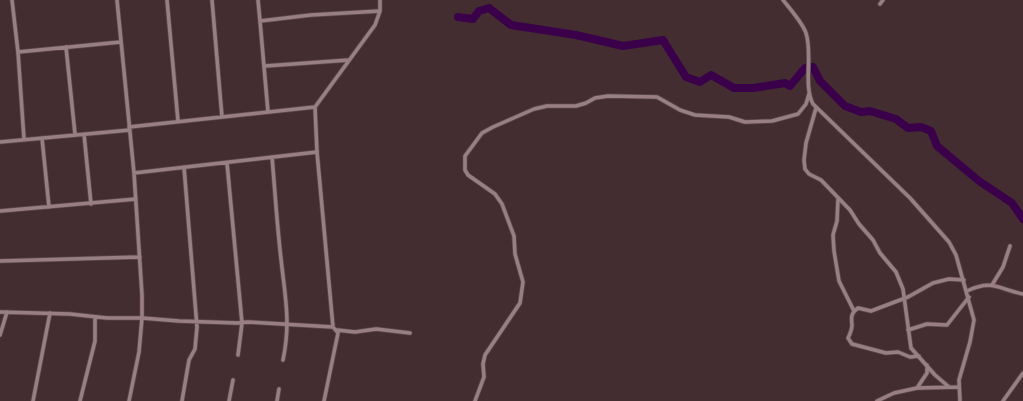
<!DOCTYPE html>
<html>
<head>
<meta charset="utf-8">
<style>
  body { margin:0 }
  canvas { display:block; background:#432d31 }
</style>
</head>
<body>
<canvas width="1023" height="401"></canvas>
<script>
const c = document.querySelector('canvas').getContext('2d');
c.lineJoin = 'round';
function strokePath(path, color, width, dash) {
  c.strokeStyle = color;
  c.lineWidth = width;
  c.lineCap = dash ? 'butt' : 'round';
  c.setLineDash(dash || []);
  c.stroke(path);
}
const river = new Path2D(`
  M458 17 473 19 479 11 489 8 511 25 576 35 623 46 663 40 686 77 700 82 711 75 734 88H753L785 83 790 86 805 68 813 67 820 81 845 106 861 112 870 111 896 119 908 128 921 127 931 131 937 146 979 181 1012 203 1023 219`);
const street = new Path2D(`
  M12 0 18 52
  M117 0 134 173 142 295V318L139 352 129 401
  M167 0 178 121
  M212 0 222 117
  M258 0 260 21
  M380 0V11
  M783 0C791 10 802 22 806 33 813 55 803 85 813 104L910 198 949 242 956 255 974 320 970 342 959 380 960 401
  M880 4 883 0
  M66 47 75 134
  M265 66 349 60
  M816 108 806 143 804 160 805 169 809 174 821 180 850 210 859 224 873 240 880 253 896 272 903 289 911 348 935 375 949 387
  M268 112 260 21 311 15 380 11 375 25 315 107 317 152 333 327
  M129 127 315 107
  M84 134 91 204
  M42 138 49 207
  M24 139 18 52 121 42
  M0 142 130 130
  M272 157C275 191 277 225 281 259 285 296 291 322 283 360
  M227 163 242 323 238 355
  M134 173 317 152
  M838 199 837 221 833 235 834 251 839 281 854 311
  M0 211 136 199
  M0 261 140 257
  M992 285 1003 267 1010 246
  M967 291C993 279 998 289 1023 294
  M0 312 70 314 107 318H142L179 321 237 323 248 322 333 327 338 333 324 401
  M337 330 355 332 376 329 410 333
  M908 330 927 324 947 325 969 297
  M0 335 7 312
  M919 356 910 357 898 352 886 353 852 344 848 338C850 334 852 329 852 325 851 317 851 313 858 308L871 311 908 297 933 283 949 279 964 280
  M917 388 927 373V365
  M33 401 50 313
  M80 401 95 341V317
  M182 401 189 360 195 349 197 327 184 167
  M229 401 233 380
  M277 401 279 389
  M475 401 484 377 483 364 485 355 520 303 523 282 515 254 514 236 502 204 495 194 468 175 465 170V156L482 133 493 127 534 109 547 106H576L586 103 595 98 608 96 657 97 680 110 695 115 729 117 745 122 772 121 798 114 806 104 809 94
  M877 401 894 393 917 388 958 387
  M1003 401 1023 373`);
strokePath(river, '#3b004a', 8);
strokePath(street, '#5b494d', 5);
strokePath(street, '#997f83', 3.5);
</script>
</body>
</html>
